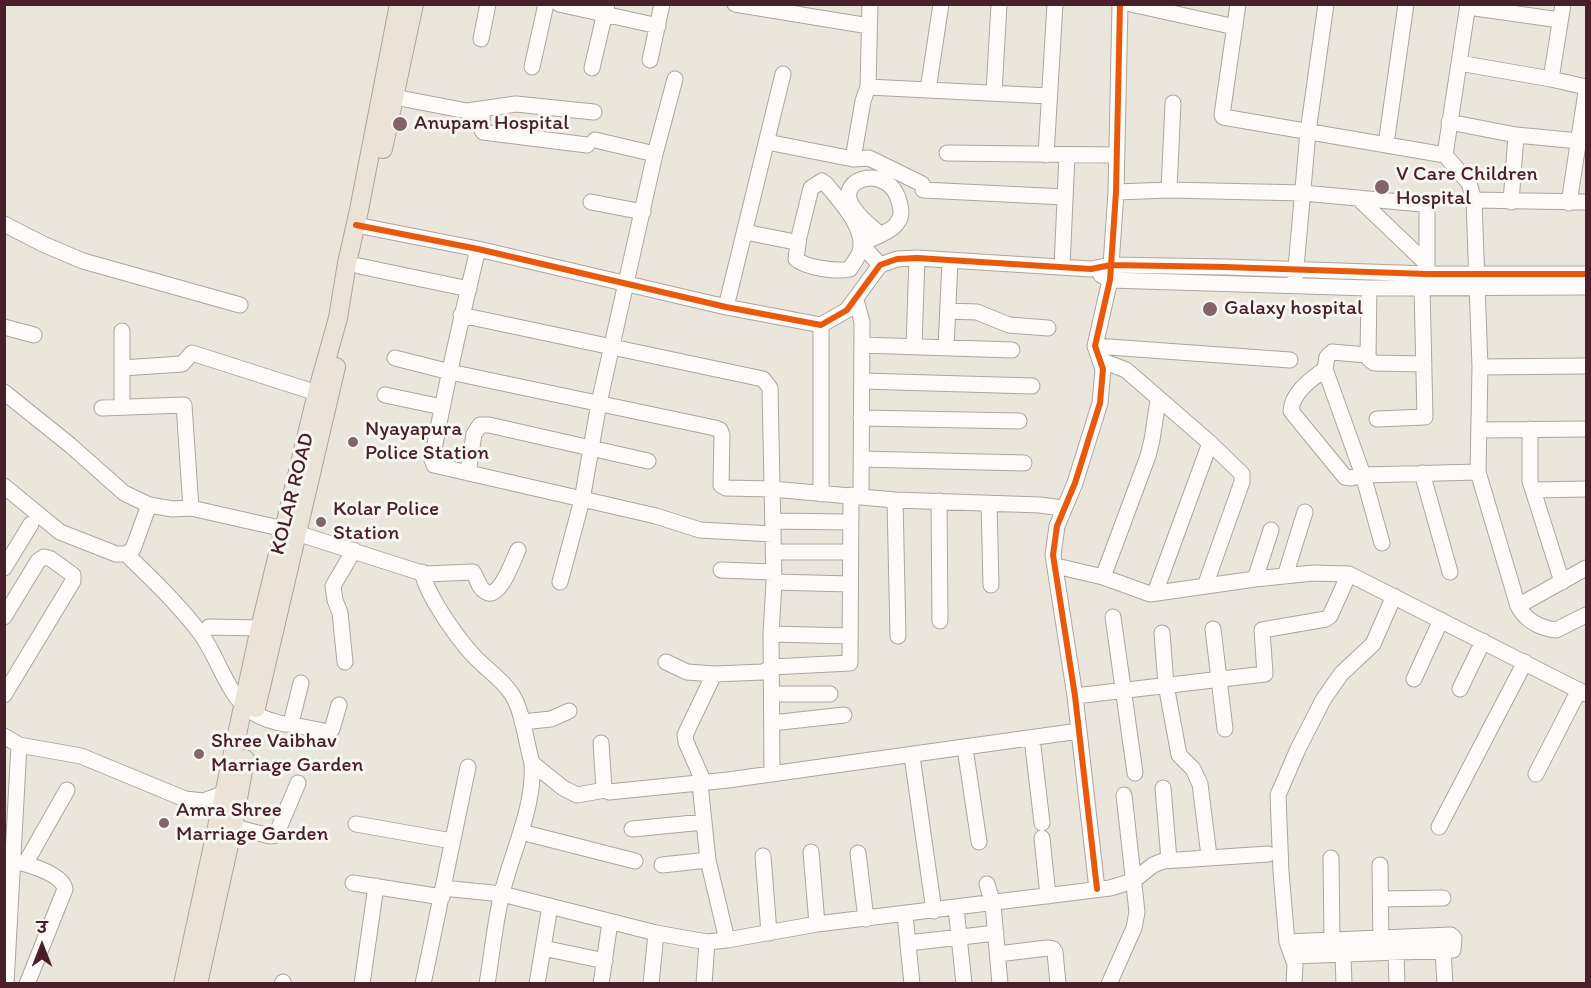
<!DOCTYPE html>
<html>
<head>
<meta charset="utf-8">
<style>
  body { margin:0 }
  #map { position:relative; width:1591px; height:988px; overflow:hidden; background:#eae6dc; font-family:Itim,"Playpen Sans Deva",sans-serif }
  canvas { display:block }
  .frame { position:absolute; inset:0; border:6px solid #4a1f2b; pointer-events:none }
  .north { position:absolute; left:12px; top:916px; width:60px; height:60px; -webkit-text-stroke:4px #f6f6f2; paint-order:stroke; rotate:0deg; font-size:16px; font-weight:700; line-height:24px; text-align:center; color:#4a1f2b }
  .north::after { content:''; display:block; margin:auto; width:21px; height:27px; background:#4a1f2b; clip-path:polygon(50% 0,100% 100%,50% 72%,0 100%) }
</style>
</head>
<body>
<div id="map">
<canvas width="1591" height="988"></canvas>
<div class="frame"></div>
<div class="north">उ</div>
</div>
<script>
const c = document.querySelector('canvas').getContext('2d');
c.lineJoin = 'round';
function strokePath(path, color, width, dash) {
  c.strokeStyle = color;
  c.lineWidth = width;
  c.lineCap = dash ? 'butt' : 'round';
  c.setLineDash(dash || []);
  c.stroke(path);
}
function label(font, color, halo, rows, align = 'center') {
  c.font = font + ' Itim,sans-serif';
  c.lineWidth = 6;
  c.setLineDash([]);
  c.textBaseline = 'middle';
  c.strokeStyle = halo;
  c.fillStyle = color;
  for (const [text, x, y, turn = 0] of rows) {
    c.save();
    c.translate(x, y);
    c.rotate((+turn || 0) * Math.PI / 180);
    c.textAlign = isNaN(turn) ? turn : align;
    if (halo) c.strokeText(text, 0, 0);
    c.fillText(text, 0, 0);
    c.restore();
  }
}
const minor = new Path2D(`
  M559 4 658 26
  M735 4 869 26
  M870 4 868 87 863 101 853 159 869 158 922 184
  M1131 4 1235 27
  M1238 4 1222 115 1223 117 1445 155
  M1468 4 1445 155 1469 183 1474 200 1480 367 1478 472 1518 606
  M1468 7 1560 20
  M481 39 488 4
  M650 60 662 4
  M1459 63 1551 79 1586 87
  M532 67 546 4
  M592 68 607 4
  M1551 79 1563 4
  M868 87 1049 96
  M928 90 941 4
  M994 93 999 4
  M384 95 467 111 516 104 594 112
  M1173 103 1169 190 1303 193 1422 204 1427 207V274
  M483 110 481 128 483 132 587 145
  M1449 122 1516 135 1579 141
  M595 140 655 154
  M767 142 853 159
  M1386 144 1406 4
  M947 153 1115 155
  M1046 155 1055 4
  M822 181 826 184C839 200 867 229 860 252 858 257 853 263 850 269 837 272 806 268 796 259L799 237 811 188Z
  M923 190 1065 197
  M1116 192 1169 190
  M1358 198 1427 264
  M1474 200 1586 202
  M591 202 643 212
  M1511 202 1516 135
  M1569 203 1586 92
  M4 224 43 244 83 261 240 305
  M356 225 478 249 726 307 821 325 847 310 880 265 897 259 917 258 1091 269 1111 265 1225 267 1427 274H1586
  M745 232 790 241
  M880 234C870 226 857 215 851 204 837 177 889 164 899 201 901 209 903 216 897 223 893 231 870 239 861 244L880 265
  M478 249C461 319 445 389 432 460L434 465 656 516 700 530 773 534
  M359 266 469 289
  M1062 267 1067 155
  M1101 275 1110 280 1369 288 1586 287
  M1295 279 1308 132 1326 4
  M1369 288 1368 358 1374 363 1424 364
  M856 300 862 322 861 497
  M726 307 783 74
  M948 311 977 312 1009 325 1048 328
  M461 315 763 379 770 388 774 582 771 634 772 773
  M4 327 34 335
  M122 331V407
  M862 345 1012 350
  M914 346 917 258
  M1095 346 1290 360
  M946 348 950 261
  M1367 355 1332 352 1327 357 1325 369 1363 475 1382 543
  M395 358 450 372 715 428 720 430 722 435 721 485 726 488 772 489 895 500 1040 505 1063 508
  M1100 360 1126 370 1210 443 1242 474V482L1205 586
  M1480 367 1586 366
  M122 368 182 364 192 353 317 393
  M1325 369C1312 379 1292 392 1291 411L1345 477 1351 478 1363 475 1478 472
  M862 381 1032 386
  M4 392 70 445 124 493 149 505 173 509 191 508 284 529 425 574 473 572C478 579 478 588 486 592 500 600 513 560 518 550
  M385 395 442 407
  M102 408 184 405 191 508
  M861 418 1019 421
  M1377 419 1425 417 1422 287
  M1530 429V481L1562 582
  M1479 430 1586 429
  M861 459 1024 463
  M468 473 474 434 480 425H489L648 461
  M1422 473 1450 572
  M4 486 60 532 116 554H126L133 549 149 505
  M1533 490 1586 489
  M821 494V325
  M895 500 898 636
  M939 501 940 621
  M989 503 991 585
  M773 521 850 522
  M773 552H849
  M126 554C151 578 176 602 198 630 223 661 226 707 269 720 277 722 284 726 291 723L301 683
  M1056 566 1103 577 1150 594 1255 579 1313 573 1349 574 1586 694
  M4 568 31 524
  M1586 568 1518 606C1526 621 1540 628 1556 630L1586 615
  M721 570 773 572
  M422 572C428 598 462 646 482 664 493 674 503 681 511 693 523 710 526 743 532 763 535 806 512 852 502 893 495 922 492 954 487 984
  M1285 576 1305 512
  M1103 577 1148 456 1152 440 1158 400
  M1255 579 1271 530
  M560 582 582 500 599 403 655 154 675 79
  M774 582 850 584
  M1155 593 1210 443
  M4 617 38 561 44 557 51 559 73 575V581L4 695
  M1113 617 1135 773
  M209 627 260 628
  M1213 629 1225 729
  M1162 633 1166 685 1179 755 1193 769 1200 784 1209 856
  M771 634 850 636
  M345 662 340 613 335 600 333 586 354 550
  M666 662 687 672 714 674 763 672 771 667 850 663 851 495
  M1414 679 1441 620
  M1460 689 1483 641
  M772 694H830
  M1075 696 1265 674 1262 630 1326 619 1330 616 1349 574
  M522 722 551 719 569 711
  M772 723 844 715
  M288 724 329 732 332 729 339 705
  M4 736 19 745 81 756 185 799 203 801 231 791
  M1032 738 1042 823
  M601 743 604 789 609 792 728 780 1079 731
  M965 748 979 842
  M912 756 934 911
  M532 763 563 788 577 795 605 790
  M1536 774 1579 690
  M704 783 686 742 685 735 714 674
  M700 784 708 860 727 940
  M1163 788 1169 860
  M222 824 270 836 276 835 298 783
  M356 824 452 841
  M1439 827 1525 662
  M632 829 704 822
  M521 832 635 861
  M1042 838 1048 896
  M811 852 817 924
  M858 853 866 919
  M763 856 769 933
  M1331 858 1332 941
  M4 860C20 861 63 873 65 889L27 984
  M25 864 67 790
  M662 865 708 860
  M1380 865 1381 946
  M353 883 442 897
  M987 884 993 904 1000 984
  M443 888 502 894 656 933 707 942 727 940 817 924 1110 888 1133 881 1153 865 1163 861 1268 854
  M1097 889 1075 696 1053 555 1057 526 1075 483 1100 403 1103 369 1095 346 1110 280 1116 192 1120 4
  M1381 899 1443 898
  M956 908 964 984
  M905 915 912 984
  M1287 942 1451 935 1454 938 1453 950 1293 956
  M908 943 996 933
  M543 948 605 961
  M1443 951 1445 984
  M1396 953 1397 984
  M998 954 1047 948 1053 949 1055 952 1058 984
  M1343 955 1344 984
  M6 984 19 745
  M282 984 283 982
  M362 984 376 886
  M423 984 468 767
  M537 984 550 906
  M601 984 610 922
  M651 984 656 933
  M704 984 707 942
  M1109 984 1134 928 1137 912 1124 795
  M1294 984 1295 964 1287 942 1281 872 1278 795 1298 749 1323 700 1341 674 1373 644 1394 596`);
const major = new Path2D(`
  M383 149 414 4
  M256 708 336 367
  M183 984 260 628 317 393 338 318 347 263 359 210 399 4
  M198 984 233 827 245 759`);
const cycleway = new Path2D(`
  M356 225 478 249 726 307 821 325 847 310 880 265 897 259 917 258 1091 269 1111 265 1225 267 1427 274H1586
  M1097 889 1075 696 1053 555 1057 526 1075 483 1100 403 1103 369 1095 346 1110 280 1116 192 1120 4`);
const markers = [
  [400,124,8,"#826569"],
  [1382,187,8,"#826569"],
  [1210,309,8,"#826569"],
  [353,442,6,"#826569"],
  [321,522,6,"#826569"],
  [199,754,6,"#826569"],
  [164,823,6,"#826569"]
];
const poiNames = [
  ["Anupam Hospital",414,124],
  ["V Care Children",1396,175],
  ["Hospital",1396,199],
  ["Galaxy hospital",1224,309],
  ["Nyayapura",365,430],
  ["Police Station",365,454],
  ["Kolar Police",333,510],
  ["Station",333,534],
  ["Shree Vaibhav",211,742],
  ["Marriage Garden",211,766],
  ["Amra Shree",176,811],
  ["Marriage Garden",176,835]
];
const streetNames = [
  ["KOLAR ROAD",293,494,-76]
];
strokePath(minor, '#aca5a1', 17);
strokePath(major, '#aca5a1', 20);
strokePath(minor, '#fcfbfa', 15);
strokePath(major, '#ebe3d8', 18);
strokePath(cycleway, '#e8590c', 6);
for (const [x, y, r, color] of markers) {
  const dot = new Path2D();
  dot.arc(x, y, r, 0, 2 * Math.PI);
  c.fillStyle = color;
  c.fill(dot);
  strokePath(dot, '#f6f6f2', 2);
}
label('21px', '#4a1f2b', '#f6f6f2', poiNames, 'left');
label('21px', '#4a1f2b', '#f6f6f2', streetNames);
</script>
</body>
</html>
